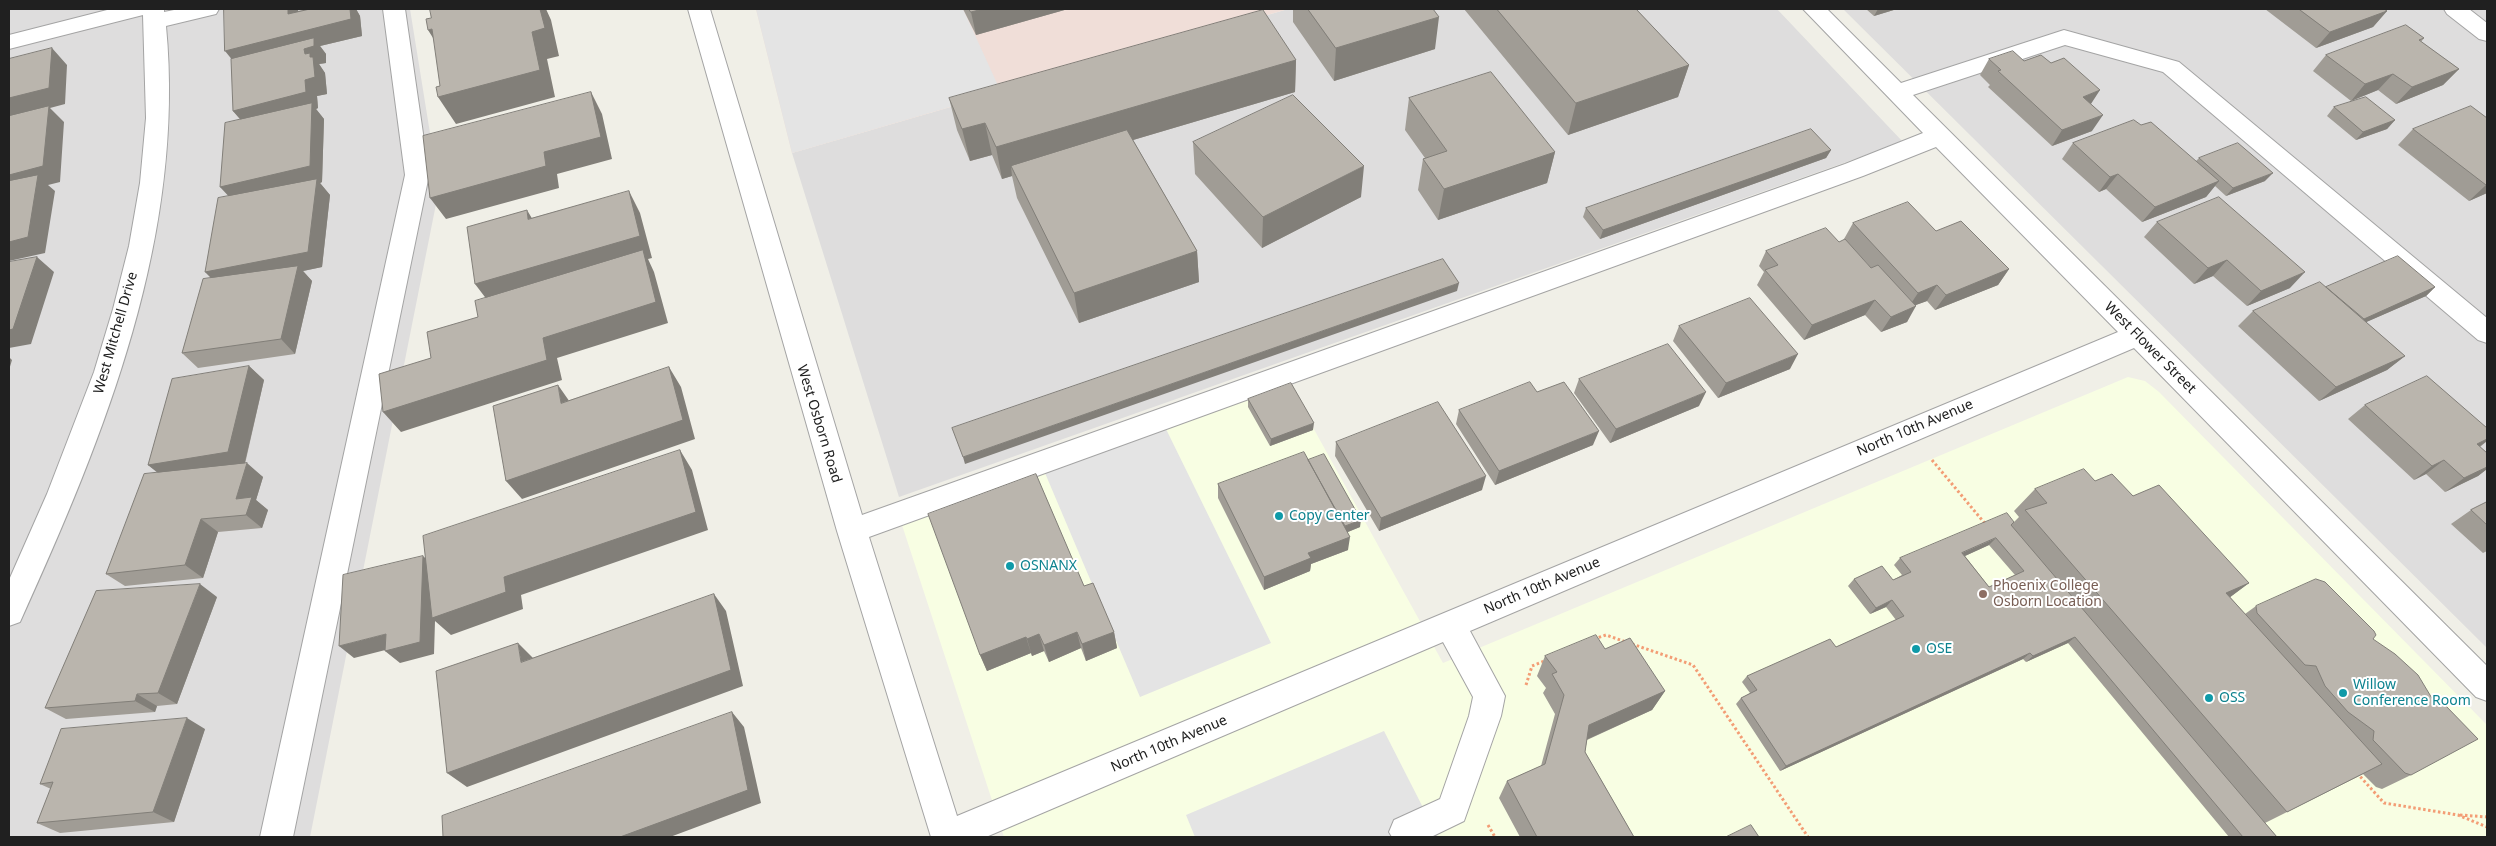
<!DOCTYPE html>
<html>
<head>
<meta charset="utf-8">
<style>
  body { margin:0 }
  #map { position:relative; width:2496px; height:846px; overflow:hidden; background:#f0efe7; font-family:"Noto Sans",sans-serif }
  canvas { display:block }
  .frame { position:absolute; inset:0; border:10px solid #202020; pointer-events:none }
</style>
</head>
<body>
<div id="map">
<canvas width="2496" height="846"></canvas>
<div class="frame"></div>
</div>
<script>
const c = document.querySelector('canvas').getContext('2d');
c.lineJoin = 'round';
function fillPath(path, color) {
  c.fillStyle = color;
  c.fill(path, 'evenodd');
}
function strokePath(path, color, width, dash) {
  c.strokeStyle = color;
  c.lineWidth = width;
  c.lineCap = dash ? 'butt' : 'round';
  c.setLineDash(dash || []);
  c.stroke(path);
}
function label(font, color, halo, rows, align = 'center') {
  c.font = font + ' "Noto Sans",sans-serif';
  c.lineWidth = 4;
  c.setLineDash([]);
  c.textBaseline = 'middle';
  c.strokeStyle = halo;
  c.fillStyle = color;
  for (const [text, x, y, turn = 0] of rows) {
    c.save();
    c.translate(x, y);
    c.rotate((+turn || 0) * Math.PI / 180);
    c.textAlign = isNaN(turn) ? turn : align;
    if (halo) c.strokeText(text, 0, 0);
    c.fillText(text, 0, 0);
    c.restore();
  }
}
const residential = new Path2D(`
  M9 9H410L439 189 310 837H9Z
  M1288 9H1777L1903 142 899 497 792 153Z
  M1843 9H2487V648Z`);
const commercial = new Path2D(`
  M756 9H1288L792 153Z`);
const education = new Path2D(`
  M2128 377 2145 381 2159 392 2487 725V837H1004L902 525 1289 384 1443 663Z`);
const parking = new Path2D(`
  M756 9H963L1001 92 792 153Z
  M1166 429 1271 643 1140 697 1045 473Z
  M1384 731 1438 837H1195L1186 815Z`);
const path = new Path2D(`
  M1932 460 1987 526
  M1594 639 1606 635 1626 642
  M1632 644 1693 665 1808 837
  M1526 685 1532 666 1547 660
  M2357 773 2384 803 2458 815 2487 827
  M2460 815 2487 817
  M1488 825 1495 837`);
const minor = new Path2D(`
  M111 9H164V12L179 9H219L216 14 166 26C186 235 105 435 20 622L9 626V580L47 494 94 372 113 309 129 246 140 183 146 118 143 15 9 49V35Z
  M383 9H405L429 175 293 837H260L405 175Z
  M688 9H710L862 515 1845 164 1923 133 1803 9H1827L1901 83 2064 30 2179 62 2487 318V343L2478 340 2163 72 2065 45 1913 95 2487 666V701L2476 697 2134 348 1470 631 1505 696 1501 716 1464 821 1431 837H1392L1389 832 1394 820 1440 799 1469 716 1473 697 1443 642 986 837H931L837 531ZM1936 147 2118 332 957 816 869 537 1863 176Z
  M2444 9H2469L2487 23V41L2479 39 2447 14Z`);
const wall = new Path2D(`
  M309 9H356L360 16 362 36 320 46 326 54V63L319 64 325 73 327 94 317 96 318 108 316 109 324 119 322 182 320 183 330 195 322 267 303 271 312 281 295 354 198 368 182 353 211 278 228 196 240 119 233 111 298 11Z
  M963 9H1068L976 35Z
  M1293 9H1433L1435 49 1334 81 1293 22Z
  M1464 9H1636L1689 65 1678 97 1568 135Z
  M1866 9H1897L1874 16Z
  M2265 9H2384L2387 11 2373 27 2316 48Z
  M2424 38 2421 42 2459 69 2443 85 2396 104 2378 90 2351 101 2313 71 2326 55Z
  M1989 59 2051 63 2091 104 2092 131 2052 146 1988 87 1990 85 1980 75Z
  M1296 60 1295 92 1133 140 1197 251 1199 282 1079 323 1017 198 1012 176 1002 179 992 155 970 161 957 130 949 98Z
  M1409 98 1555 152 1547 183 1438 220 1418 190 1423 159 1425 158 1405 130Z
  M2334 107 2395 120 2387 129 2356 140 2327 116Z
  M2487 118V193L2469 201 2398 145 2413 129Z
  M2141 125 2196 161 2199 158 2265 181 2226 196 2215 186 2206 197 2142 222 2106 189 2099 192 2062 159 2073 143Z
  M1193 142 1361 197 1262 248 1195 174Z
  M1831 150 1826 158 1600 239 1583 217 1586 208Z
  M2157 222 2290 288 2247 306 2213 276 2194 284 2144 237Z
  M1853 223 1936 231 2009 269 1998 285 1935 310 1927 301 1915 305 1907 322 1881 332 1865 315 1804 340 1757 285 1764 272 1759 266 1766 251 1839 242 1871 268 1844 239Z
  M2326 287H2435L2426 296 2366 322 2405 356 2387 370 2319 401 2238 326 2253 311Z
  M1679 326 1790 369 1718 398 1673 341Z
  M249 366 264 380 245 464 263 477 256 500 268 510 262 528 218 532 203 578 125 586 106 574 158 473 148 465Z
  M1579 379 1699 406 1610 443 1574 393Z
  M1537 392 1593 445 1495 485 1456 424 1459 410Z
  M1248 399 1313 430 1270 446 1248 407Z
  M2365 405 2487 428V441L2480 447 2487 453V469L2478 476 2445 492 2426 474 2414 480 2348 419Z
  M1336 442 1482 490 1379 531 1335 456Z
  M1308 460 1360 527 1348 532V550L1311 564 1310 571 1264 590 1218 498V484Z
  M2095 481 2133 496 2249 583 2230 597 2245 614 2256 606 2373 639 2411 775 2382 789 2376 787 2363 774 2265 823 2277 837H2229L2068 643 2026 662 2023 659 1780 771 1736 704 1741 698 1750 693 1742 682 1747 676 1836 647 1896 620 1886 607 1870 614 1848 586 1854 579 1893 580 1902 575 1894 565 1900 558 2014 522 2019 517 2014 511 2035 489ZM1989 545 2015 575 1989 587 1965 556Z
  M2487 502V551L2483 553 2451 524 2471 510Z
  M1084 586 1114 632 1117 648 1086 661 1081 648 1049 662 1044 651 1032 656 1031 653 987 671 980 655Z
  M217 597 177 704 157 706 155 712 66 719 45 708Z
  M1605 649 1665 691 1652 710 1587 740 1585 752 1634 837H1520L1499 798 1507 781 1541 766 1555 714 1543 693 1546 688 1537 676 1545 656Z
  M205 729 174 822 60 833 37 823 51 789 40 784Z`);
const shadedWall = new Path2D(`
  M288 9H298L300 30 288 14Z
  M350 9H356L360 16 362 36 320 46 326 54V63L319 64 325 73 327 94 317 96 318 108 316 109 324 119 322 182 320 183 330 195 322 267 303 271 312 281 295 354 281 339 220 287 205 272 234 202 220 187 247 127 233 111 238 67 225 51Z
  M540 9H546L551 20 559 56 547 59 555 97 456 124 438 97 532 32Z
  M983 9H1068L976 35 971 12Z
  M1878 9H1897L1874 16Z
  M2387 11 2373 27 2316 48 2330 32Z
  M1439 17 1435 49 1334 81 1336 48Z
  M432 29 445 57 428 30Z
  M52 48 67 65 65 104 50 108 64 122 60 182 48 185 55 191 45 253 9 261V98Z
  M1296 60 1295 92 1015 175 1011 166 1012 176 1002 179 996 147Z
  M1689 65 1678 97 1568 135 1576 103Z
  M2459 69 2443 85 2396 104 2412 87Z
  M2393 74 2378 90 2351 101 2365 84Z
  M2100 90 2089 107 2083 97Z
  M591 92 602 114 612 159 557 174 559 188 446 219 430 198 544 152Z
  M2103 115 2092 131 2052 146 2062 130Z
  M2395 120 2387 129 2356 140 2363 132Z
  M985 123 992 155 970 161 962 129Z
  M1831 150 1826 158 1600 239 1603 230Z
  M1555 152 1547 183 1438 220 1444 189Z
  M1364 166 1361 197 1262 248 1263 217Z
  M2273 173 2265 181 2226 196 2233 188Z
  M2118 174 2106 189 2099 192 2110 177Z
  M2219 181 2206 197 2142 222 2155 207Z
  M2486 185H2487V193L2469 201Z
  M629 191 640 213 652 258 648 259 654 272 668 323 557 358 562 380 401 432 383 412 543 338 491 305 475 284Z
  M527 210 540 232 528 219Z
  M1197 251 1199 282 1079 323 1074 293Z
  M37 257 54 272 31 344 9 348V330Z
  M2227 260 2213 276 2194 284 2208 268Z
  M2009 269 1998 285 1935 310 1946 295Z
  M2305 272 2290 288 2247 306 2261 291Z
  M1459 283 1457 291 965 464 963 457Z
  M1937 285 1927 301 1908 308 1918 293Z
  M2435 287 2426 296 2355 327 2364 319Z
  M1875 300 1865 315 1804 340 1812 325Z
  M1916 306 1907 322 1881 332 1891 317Z
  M1798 354 1790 369 1718 398 1726 383Z
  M2405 356 2387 370 2319 401 2336 387Z
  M9 357 12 360 9 370Z
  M249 366 264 380 244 466 166 479 148 465Z
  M669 367 681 387 695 439 522 499 506 481Z
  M558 385 572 405 561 403Z
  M1706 392 1699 406 1610 443 1616 429Z
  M1314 423 1313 430 1270 446 1271 439Z
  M1599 431 1593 445 1495 485 1499 471Z
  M2487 439V441L2476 449 2477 444Z
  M680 450 692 470 708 530 521 595 523 609 451 635 435 621 434 654 400 663 385 651 423 556 436 568 504 577Z
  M2444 460 2426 474 2414 480 2432 466Z
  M247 463 263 477 256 500 268 510 262 528 246 515 236 499Z
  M2487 467V469L2478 476 2445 492 2464 478Z
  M1486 476 1482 490 1379 531 1381 518Z
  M201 519 218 532 203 578 185 565Z
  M1361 520 1360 527 1340 535 1341 528Z
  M1350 537 1348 550 1311 564 1310 571 1264 590V577L1308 553Z
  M1996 538 1989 545 1956 560 1962 553Z
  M2249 583 2221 604 2226 593Z
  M200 584 217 597 177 704 158 693Z
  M714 594 726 611 743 686 467 787 447 773Z
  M1892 600 1886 607 1870 614 1876 608Z
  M1077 632 1081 648 1049 662 1044 645Z
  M1114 632 1117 648 1086 661 1082 644Z
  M386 634 401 646 354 658 339 646Z
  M1039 634 1044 651 1032 656 1027 639Z
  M1026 637 1031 653 987 671 980 655Z
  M2075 637 2068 643 2026 662 2033 656Z
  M518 643 535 660 521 662Z
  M2030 653 2023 659 1780 771 1786 766Z
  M1665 691 1652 710 1579 743 1589 725Z
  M137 694 157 706 155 712 135 701Z
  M732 712 744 727 761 803 670 837H620Z
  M187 718 205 729 174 822 153 812Z`);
const building = new Path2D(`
  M224 9H288V14L310 9H350L351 19 225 51Z
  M430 9H540L545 28 532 32 540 70 438 97 436 87 440 86 432 29 428 30 426 19 431 18Z
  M969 9H983L971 12Z
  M1308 9H1433L1439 17 1336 48Z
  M1497 9H1636L1689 65 1576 103Z
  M2299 9H2384L2387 11 2330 32Z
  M1263 10 1296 60 996 147 985 123 962 129 949 98Z
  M2406 25 2424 38 2419 40 2459 69 2412 87 2393 74 2365 84 2326 55Z
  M314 38V46L304 49 305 54 310 53V57H313L315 77 305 80 306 92 233 111 231 59Z
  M52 48 49 88 9 98V59Z
  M2013 51 2024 61 2041 55 2051 63 2064 58 2100 90 2083 97 2103 115 2062 130 1998 71 2001 70 1989 59Z
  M1491 72 1555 152 1444 189 1423 159 1447 151 1409 98Z
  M591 92 601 137 544 152 546 166 430 198 423 136Z
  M1293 95 1364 166 1263 217 1193 142Z
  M2366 97 2395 120 2363 132 2334 107Z
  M312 103 310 166 220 187 225 123Z
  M49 106 43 166 9 175V116Z
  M2471 106 2487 118V185H2486L2413 129Z
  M2134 120 2141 125 2151 122 2219 181 2155 207 2118 174 2110 177 2073 143Z
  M1811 129 1831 150 1603 230 1586 208Z
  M1127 130 1197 251 1074 293 1011 166Z
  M2238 143 2273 173 2233 188 2199 158Z
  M38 175 28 237 9 242V181Z
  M317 179 308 252 205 272 218 198Z
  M629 191 640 236 475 284 467 227 527 210 528 219Z
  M2219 197 2305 272 2261 291 2227 260 2208 268 2157 222Z
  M1908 202 1936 231 1961 221 2009 269 1946 295 1937 285 1918 293 1853 223Z
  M1826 228 1839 242 1845 239 1871 268 1878 265 1916 306 1891 317 1875 300 1812 325 1765 270 1778 265 1766 251Z
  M643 250 656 302 543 338 547 360 383 412 379 374 431 358 427 332 478 317 475 301Z
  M2398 256 2435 287 2364 319 2326 287Z
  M37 257 13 329 9 330V262Z
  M1443 259 1459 283 963 457 952 428Z
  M298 266 281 339 182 353 203 279Z
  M2320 282 2405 356 2336 387 2253 311Z
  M1750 298 1798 354 1726 383 1679 326Z
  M1668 344 1706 392 1616 429 1579 379Z
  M249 366 228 452 148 465 172 379Z
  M669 367 683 420 506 481 493 406 558 385 561 403Z
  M2427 376 2487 428V439L2477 444 2487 453V467L2464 478 2444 460 2432 466 2365 405Z
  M1530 382 1537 392 1564 382 1599 431 1499 471 1459 410Z
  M1291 383 1314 423 1271 439 1248 399Z
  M1438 402 1486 476 1381 518 1336 442Z
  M680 450 696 512 504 577 506 592 432 618 423 536Z
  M1304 452 1350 537 1308 553 1311 558 1264 577 1218 484Z
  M1324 454 1361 520 1345 526 1308 460Z
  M247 463 236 499 252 497 246 515 201 519 185 565 106 574 144 474Z
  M2084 469 2095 481 2112 474 2133 496 2159 485 2249 583 2226 593 2382 764 2287 812 2025 510 2047 503 2035 489Z
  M1036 474 1084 586 1093 583 1114 632 1082 644 1077 632 1044 645 1039 634 1027 639 1026 637 980 655 928 514Z
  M2487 502V525L2471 510Z
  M2007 513 2014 522 2011 525 2277 837H2243L2075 637 2033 656 2030 653 1786 766 1741 698 1757 690 1747 676 1830 639 1836 647 1904 616 1892 600 1876 608 1854 579 1882 566 1893 580 1911 572 1900 558ZM1996 538 2024 571 1989 587 1962 553Z
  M423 556 420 642 385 651 386 634 339 646 343 575Z
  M2316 579 2325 582 2374 631 2376 635 2373 639 2395 654 2418 675 2433 700 2445 705 2478 739 2411 775 2405 773 2373 740 2374 731 2348 712 2325 686 2316 666 2305 665 2257 613 2256 606Z
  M200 584 158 693 137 694 135 701 45 708 96 591Z
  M714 594 731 670 447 773 436 671 518 643 521 662Z
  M1596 635 1605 649 1630 638 1665 691 1589 725 1585 752 1634 837H1537L1507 781 1545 764 1564 695 1552 674 1557 672 1545 656Z
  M732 712 748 790 620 837H443L442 816Z
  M187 718 153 812 37 823 53 782 40 784 61 729Z
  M1751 825 1759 837H1726Z`);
const markers = [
  [1279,516,5,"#0f9aa8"],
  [1010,566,5,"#0f9aa8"],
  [1983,594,5,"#8d6e63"],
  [1916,649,5,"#0f9aa8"],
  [2343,693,5,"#0f9aa8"],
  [2209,698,5,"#0f9aa8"]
];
const streetNames = [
  ["West Mitchell Drive",116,333,-74],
  ["West Flower Street",2150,348,45],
  ["West Osborn Road",819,424,73],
  ["North 10th Avenue",1915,428,-23],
  ["North 10th Avenue",1542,586,-23],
  ["North 10th Avenue",1169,744,-23]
];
const cultureNames = [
  ["Copy Center",1289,516],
  ["OSNANX",1020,566],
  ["OSE",1926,649],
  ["Willow",2353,685],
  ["Conference Room",2353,701],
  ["OSS",2219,698]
];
const educationNames = [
  ["Phoenix College",1993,586],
  ["Osborn Location",1993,602]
];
fillPath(residential, '#dedddd');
fillPath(commercial, '#f0ded8');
fillPath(education, '#f8fee3');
fillPath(parking, '#e4e4e4');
strokePath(minor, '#a4a4a4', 2);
strokePath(path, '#f39d75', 3, [2.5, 2.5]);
fillPath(minor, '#fff');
fillPath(wall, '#a09c95');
fillPath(shadedWall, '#827f79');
fillPath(building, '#bab5ad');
strokePath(building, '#827f79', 1);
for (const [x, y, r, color] of markers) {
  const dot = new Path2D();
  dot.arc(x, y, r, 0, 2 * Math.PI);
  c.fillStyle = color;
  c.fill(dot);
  strokePath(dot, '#fff', 2);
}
label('14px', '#202020', '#fff', streetNames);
label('14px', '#0d838f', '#fff', cultureNames, 'left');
label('14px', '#785e54', '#fff', educationNames, 'left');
</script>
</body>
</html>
